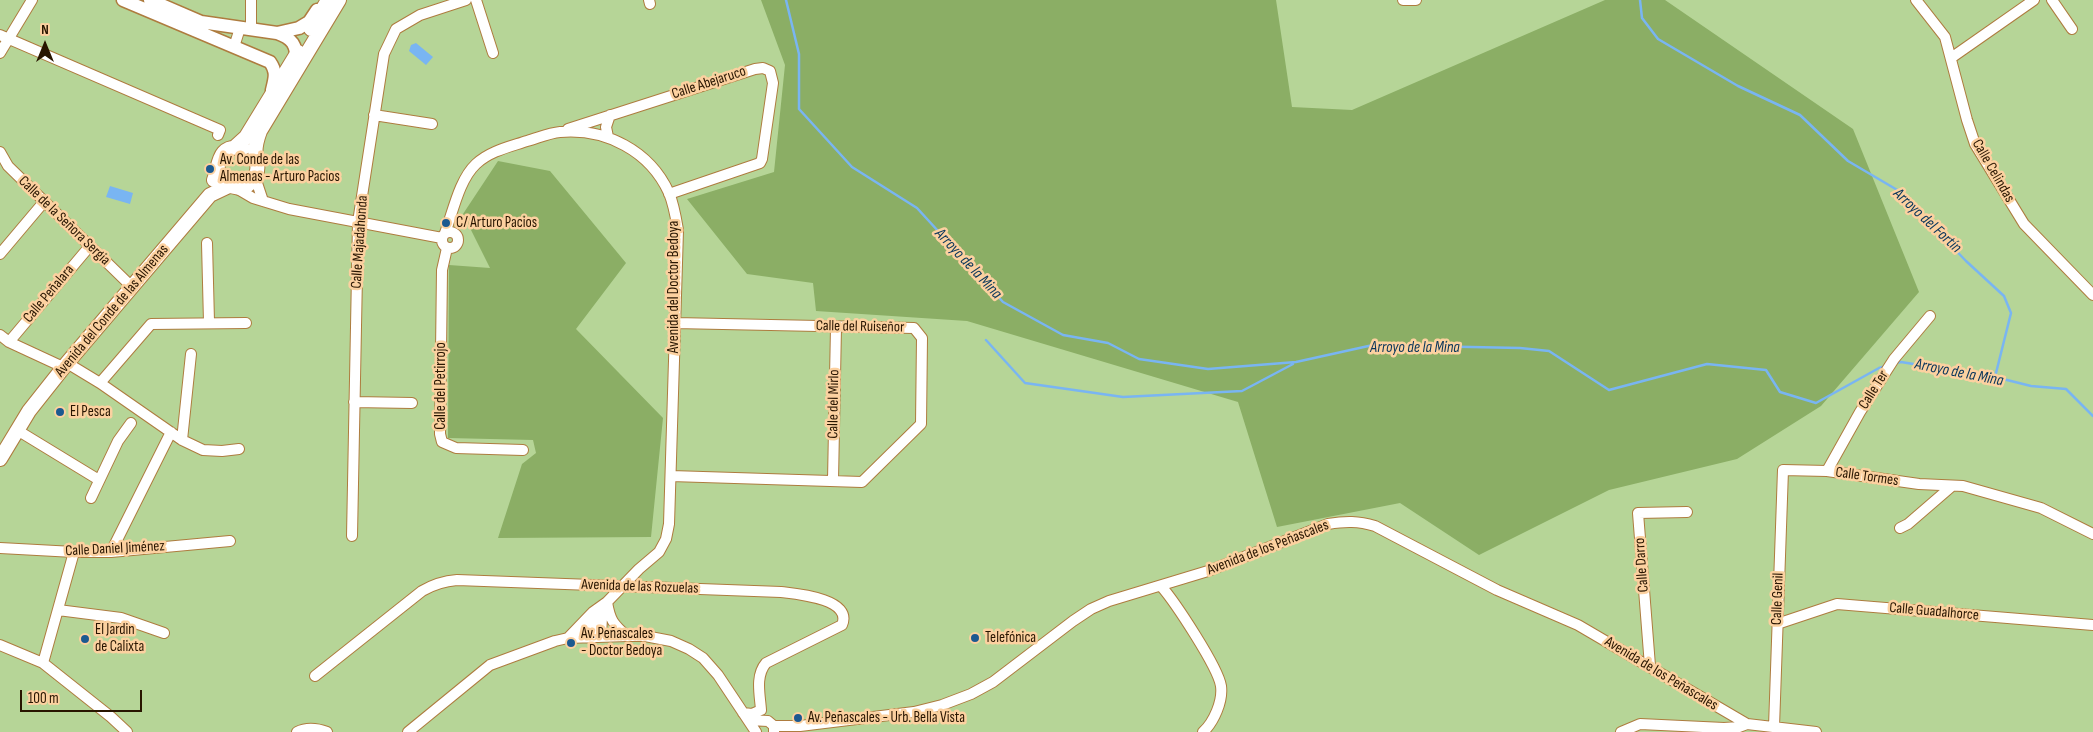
<!DOCTYPE html>
<html>
<head>
<meta charset="utf-8">
<style>
  body { margin:0 }
  #map { position:relative; width:2093px; height:732px; overflow:hidden; background:#fcd1a0; font-family:"Sofia Sans Condensed",sans-serif }
  canvas { display:block }
  .north { position:absolute; left:20px; top:20px; width:50px; height:50px; -webkit-text-stroke:4px #fcd1a0; paint-order:stroke; rotate:0deg; font-size:14px; font-weight:700; line-height:20px; text-align:center; color:#281500 }
  .north::after { content:''; display:block; margin:auto; width:18px; height:22px; background:#281500; clip-path:polygon(50% 0,100% 100%,50% 72%,0 100%) }
  .scale { position:absolute; left:20px; top:690px; width:122px; height:22px; box-sizing:border-box; border:2px solid #281500; border-top:0; padding-left:6px; font-size:15px; line-height:18px; white-space:nowrap; color:#281500; -webkit-text-stroke:4px #fcd1a0; paint-order:stroke }
</style>
</head>
<body>
<div id="map">
<canvas width="2093" height="732"></canvas>
<div class="north">N</div>
<div class="scale">100 m</div>
</div>
<script>
const c = document.querySelector('canvas').getContext('2d');
c.lineJoin = 'round';
function fillPath(path, color) {
  c.fillStyle = color;
  c.fill(path, 'evenodd');
}
function strokePath(path, color, width, dash) {
  c.strokeStyle = color;
  c.lineWidth = width;
  c.lineCap = dash ? 'butt' : 'round';
  c.setLineDash(dash || []);
  c.stroke(path);
}
function label(font, color, halo, rows, align = 'center') {
  c.font = font + ' "Sofia Sans Condensed",sans-serif';
  c.lineWidth = 5;
  c.setLineDash([]);
  c.textBaseline = 'middle';
  c.strokeStyle = halo;
  c.fillStyle = color;
  for (const [text, x, y, turn = 0] of rows) {
    c.save();
    c.translate(x, y);
    c.rotate((+turn || 0) * Math.PI / 180);
    c.textAlign = isNaN(turn) ? turn : align;
    if (halo) c.strokeText(text, 0, 0);
    c.fillText(text, 0, 0);
    c.restore();
  }
}
const green = new Path2D(`
  M0 0H2093V732H0Z`);
const forest = new Path2D(`
  M761 0H1276L1292 107 1352 110 1605 0H1665L1853 129 1919 292 1821 406 1737 459 1609 490 1479 555 1400 503 1277 527 1238 402 967 321 816 311 813 283 747 274 687 199 774 172 785 65Z
  M498 161 550 171 626 263 576 329 663 418 651 537 498 538 522 464 536 453 533 440 448 438 449 265 490 268 463 214Z`);
const water = new Path2D(`
  M416 43 433 57 426 65 409 51 411 45Z
  M110 186 133 193 130 204 106 197Z`);
const stream = new Path2D(`
  M786 0 799 54V109L852 167 917 208 1003 302 1063 335 1108 343 1139 359 1208 369 1296 362 1373 345 1520 348 1549 351 1609 390 1707 364 1766 370 1780 392 1816 403 1879 368 1886 366
  M1640 0 1642 18 1658 39 1738 86 1800 115 1848 161 1899 191 1966 261 2004 296 2011 313 1995 377
  M986 340 1025 383 1123 397 1242 391 1293 364
  M1896 363 1901 362 1995 377 2031 386 2066 389 2093 416`);
const minor = new Path2D(`
  M251 0V29
  M476 0 493 53
  M649 0 650 4
  M1403 0H1416
  M1916 0 1945 37 1967 120 1975 144 2024 224 2093 295
  M2052 0 2072 29
  M0 35 220 130 218 135
  M234 47 240 28
  M0 53 32 0
  M1951 58 2034 0
  M374 115 432 124
  M568 129 755 69 763 68 770 71 773 83 762 159 760 163 669 194
  M608 137 606 127 610 115
  M0 152 8 166 132 287
  M255 177 263 201
  M236 188 253 198 289 209 442 238
  M442 240a8 8 0 1 1 16 0a8 8 0 1 1-16 0Z
  M445 233C453 212 459 180 476 164 490 151 509 147 527 141 538 138 549 133 560 132 606 128 650 151 669 193 674 205 676 218 678 230L669 524 666 539 659 552 639 569 607 602 593 612 568 638
  M207 243 209 322
  M447 248 442 270 440 434 442 442 456 448 523 450
  M0 254 43 203
  M0 335 9 342 63 367
  M9 342 89 247
  M67 363 100 383 182 440 203 450 222 451 239 449
  M100 383 151 324 246 323
  M354 402 412 403
  M17 430 99 480
  M182 440 191 354
  M1827 471 1860 412 1894 359 1930 316
  M671 476 862 482 921 424 922 338 914 328 675 323
  M833 480 836 327
  M91 498 118 441 131 423
  M1900 528 1908 524 1952 486
  M352 536 358 222 384 54 396 29 420 15 466 0
  M0 548 74 552H111L230 541
  M111 552 171 432
  M1161 586C1175 602 1218 667 1221 686 1223 701 1214 722 1203 732
  M607 602C610 620 613 624 627 636
  M58 610 121 618 164 633
  M1777 624 1837 604 2093 625
  M601 637 602 617 606 605
  M591 638 593 612
  M0 645 43 663 111 717 127 732
  M43 663 74 552
  M1650 666 1638 513 1687 512
  M315 676 422 591C434 584 444 581 457 580L781 592C798 594 853 599 842 625L766 663C755 676 760 695 761 710L752 714 743 713
  M749 720 768 721 774 726V732
  M774 726H800L914 712 942 705 971 694 993 682 1073 621 1091 609 1109 601 1208 571 1328 524C1346 521 1358 521 1375 526L1497 590 1578 625 1747 724 1816 732
  M1774 727 1783 470 1827 471 1919 484 1963 486 2041 508 2093 534
  M297 732C307 727 316 728 327 732
  M408 732 490 665 555 641 568 638 627 636H645L671 641 689 649 703 658 718 675 756 732
  M1621 732 1640 724 1724 728 1739 727 1747 724`);
const tertiary = new Path2D(`
  M123 0 270 62C277 72 275 78 272 90
  M150 0 201 22 277 33 299 28 309 22 317 10
  M277 33C293 39 296 44 297 62`);
const secondary = new Path2D(`
  M311 29 328 0
  M235 147 246 137 298 52
  M217 172C224 189 249 195 256 174 259 168 257 164 256 159 254 150 257 139 260 131L339 0
  M214 180C220 164 217 144 243 148
  M0 459 29 411 67 363 210 195 229 186`);
const markers = [
  [210,169,5,"#1c5990"],
  [446,223,5,"#1c5990"],
  [60,412,5,"#1c5990"],
  [975,638,5,"#1c5990"],
  [85,639,5,"#1c5990"],
  [571,643,5,"#1c5990"],
  [798,718,5,"#1c5990"]
];
const streetNames = [
  ["Calle Abejaruco",709,83,-18],
  ["Calle Celindas",1993,171,60],
  ["Calle de la Señora Sergia",64,221,44],
  ["Calle Majadahonda",360,242,-86],
  ["Avenida del Doctor Bedoya",674,287,-90],
  ["Calle Peñalara",49,294,-50],
  ["Avenida del Conde de las Almenas",112,311,-50],
  ["Calle del Ruiseñor",860,327,1],
  ["Calle del Petirrojo",441,386,-90],
  ["Calle Ter",1874,390,-58],
  ["Calle del Mirlo",834,404,-89],
  ["Calle Tormes",1867,477,8],
  ["Avenida de los Peñascales",1268,548,-21],
  ["Calle Daniel Jiménez",115,549,-3],
  ["Calle Darro",1642,565,-94],
  ["Avenida de las Rozuelas",640,587,2],
  ["Calle Genil",1778,599,-88],
  ["Calle Guadalhorce",1934,612,5],
  ["Avenida de los Peñascales",1661,674,31]
];
const poiNames = [
  ["Av. Conde de las",220,160],
  ["Almenas - Arturo Pacios",220,177],
  ["C/ Arturo Pacios",456,223],
  ["El Pesca",70,412],
  ["El Jardin",95,630],
  ["de Calixta",95,647],
  ["Av. Peñascales",581,634],
  ["- Doctor Bedoya",581,651],
  ["Telefónica",985,638],
  ["Av. Peñascales - Urb. Bella Vista",808,718]
];
const waterNames = [
  ["Arroyo del Fortín",1927,221,43],
  ["Arroyo de la Mina",968,264,47],
  ["Arroyo de la Mina",1415,348],
  ["Arroyo de la Mina",1959,373,11]
];
fillPath(green, '#b6d597');
fillPath(forest, '#8bae65');
fillPath(water, '#79b5f2');
strokePath(stream, '#79b5f2', 2.5);
strokePath(minor, '#ae7c3f', 12);
strokePath(tertiary, '#ae7c3f', 15);
strokePath(secondary, '#ae7c3f', 16);
strokePath(minor, '#fff', 10);
strokePath(tertiary, '#fff', 12);
strokePath(secondary, '#fff', 14);
for (const [x, y, r, color] of markers) {
  const dot = new Path2D();
  dot.arc(x, y, r, 0, 2 * Math.PI);
  c.fillStyle = color;
  c.fill(dot);
  strokePath(dot, '#fcd1a0', 2);
}
label('15px', '#281500', '#fcd1a0', streetNames);
label('15px', '#281500', '#fcd1a0', poiNames, 'left');
label('italic 16px', '#08355b', '#fcd1a0', waterNames);
</script>
</body>
</html>
